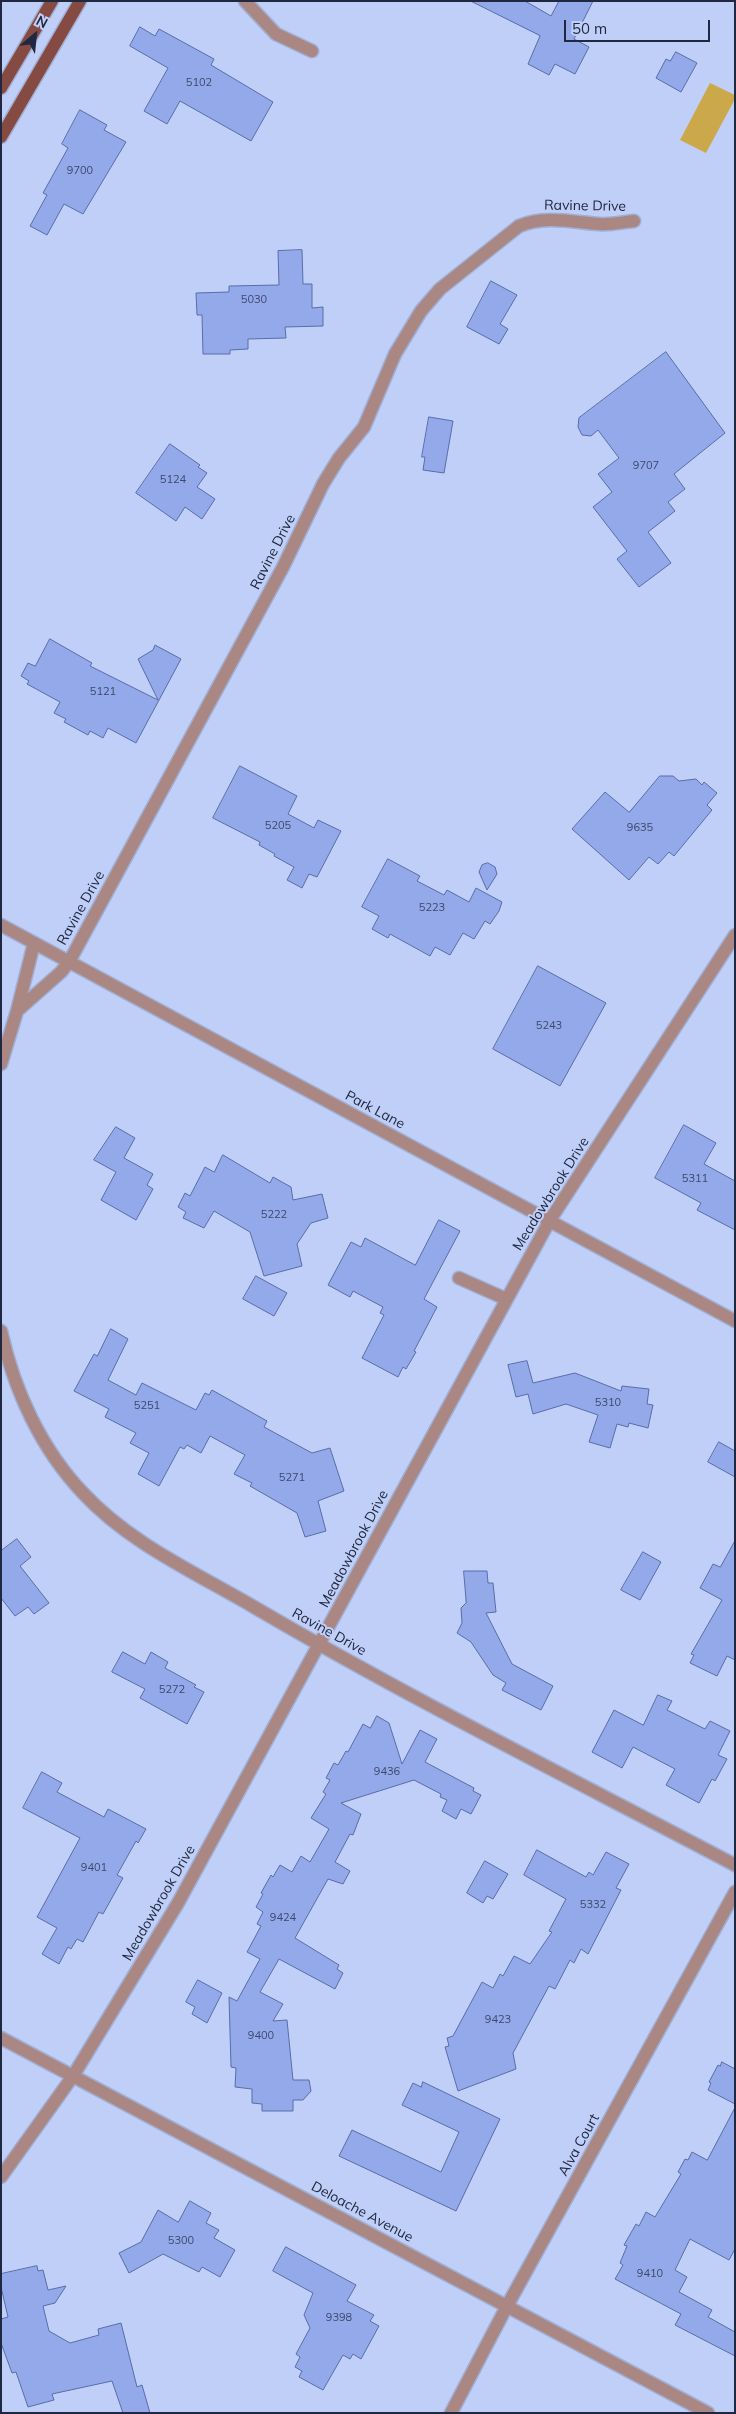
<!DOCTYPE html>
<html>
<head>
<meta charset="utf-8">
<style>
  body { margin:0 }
  #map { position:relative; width:736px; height:2414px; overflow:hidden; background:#c0cff7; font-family:Mulish,sans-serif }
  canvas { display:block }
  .frame { position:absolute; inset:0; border:2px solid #202841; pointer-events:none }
  .north { position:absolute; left:10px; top:10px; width:50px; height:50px; -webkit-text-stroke:4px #c0cff7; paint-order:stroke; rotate:28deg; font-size:14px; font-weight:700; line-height:20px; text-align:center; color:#202841 }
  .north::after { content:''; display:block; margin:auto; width:18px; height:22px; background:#202841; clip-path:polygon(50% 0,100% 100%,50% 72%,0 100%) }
  .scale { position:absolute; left:564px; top:20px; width:146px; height:22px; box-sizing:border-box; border:2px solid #202841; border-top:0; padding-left:6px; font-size:15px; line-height:18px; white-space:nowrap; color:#202841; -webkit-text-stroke:4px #c0cff7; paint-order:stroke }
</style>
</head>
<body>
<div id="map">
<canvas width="736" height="2414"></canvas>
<div class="frame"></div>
<div class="north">N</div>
<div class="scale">50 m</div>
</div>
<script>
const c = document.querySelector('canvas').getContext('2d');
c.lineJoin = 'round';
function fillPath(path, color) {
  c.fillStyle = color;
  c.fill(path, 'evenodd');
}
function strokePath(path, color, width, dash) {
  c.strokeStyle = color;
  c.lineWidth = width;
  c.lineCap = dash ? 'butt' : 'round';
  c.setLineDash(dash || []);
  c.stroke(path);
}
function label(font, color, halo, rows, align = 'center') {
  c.font = font + ' Mulish,sans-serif';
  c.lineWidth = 4;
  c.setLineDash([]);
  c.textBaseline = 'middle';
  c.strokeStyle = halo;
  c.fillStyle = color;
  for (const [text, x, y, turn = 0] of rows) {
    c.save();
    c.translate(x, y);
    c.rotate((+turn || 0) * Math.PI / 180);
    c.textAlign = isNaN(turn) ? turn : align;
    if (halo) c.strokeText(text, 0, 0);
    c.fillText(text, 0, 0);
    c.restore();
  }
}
const green = new Path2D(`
  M710 83 735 95V99L706 153 680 140Z`);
const building = new Path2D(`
  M471 1H525L551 16 559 1H593L574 39 589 47 575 74 555 64 549 75 528 64 540 36Z
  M140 27 155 36 159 29 214 59 211 65 273 102 251 141 180 101 167 124 144 111 168 68 130 46Z
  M676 52 697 63 681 92 656 78 666 59 670 61Z
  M80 110 107 125 104 130 126 142 83 214 64 204 47 235 30 226 47 195 43 193 68 148 62 144Z
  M302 250 303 284H312V308L323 307V326L285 327 286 338 248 339V349L230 350V354H203L202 315H197L196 293 229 292V286L279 285 278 251Z
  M491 281 517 295 500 324 508 329 499 344 467 327Z
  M666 352 725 433 674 474 685 489 668 502 675 511 648 532 671 563 639 587 617 559 627 551 593 507 612 492 598 474 619 458 598 430 591 436 582 435 578 427 579 418Z
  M429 417 453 421 444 473 423 470 425 457H422Z
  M170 444 200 465 198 467 207 473 197 487 215 499 202 519 185 507 176 521 136 493Z
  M50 639 92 663 90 666 158 700 138 659 153 650 155 645 181 659 136 743 108 728 103 738 90 731 88 735 64 722 66 719 54 713 60 702 27 684 29 681 21 676 28 663 35 666Z
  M240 766 297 796 288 814 314 828 318 820 341 831 317 877 309 874 302 888 287 880 294 867 274 856 275 854 259 845 260 842 213 818Z
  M660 776H673L679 781 696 779 702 785 704 782 717 793 707 805 712 810 674 856 669 852 658 864 649 857 629 880 572 829 605 792 629 812Z
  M388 859 420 876 417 881 444 895 447 890 469 902 476 888 502 902 499 911 490 924 485 921 474 939 463 933 450 955 435 947 430 956 390 934 388 938 372 929 379 916 362 907Z
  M488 863 495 867 497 874 487 890 479 872 482 865Z
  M538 966 606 1003 560 1086 493 1049Z
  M684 1125 716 1143 704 1164 735 1181V1230L697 1210 701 1203 655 1178Z
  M116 1127 135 1138 124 1158 153 1174 147 1185 153 1189 136 1220 101 1200 116 1172 94 1160Z
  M223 1155 270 1183 273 1177 291 1187 293 1200 322 1194 328 1218 311 1223 297 1244 302 1266 264 1276 250 1232 214 1211 204 1228 183 1218 186 1212 178 1207 185 1193 190 1196 205 1167 214 1172Z
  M439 1220 460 1231 424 1299 437 1307 414 1351 416 1352 406 1369 403 1367 398 1377 362 1358 384 1315 380 1313 383 1307 353 1291 350 1297 328 1285 351 1242 361 1247 365 1238 415 1265Z
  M256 1276 287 1293 274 1316 243 1299Z
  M111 1329 128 1339 108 1380 136 1395 142 1383 196 1410 205 1393 209 1395 212 1390 267 1421 264 1427 312 1453 330 1448 344 1491 318 1501 326 1531 305 1537 297 1513 250 1486 252 1483 234 1474 245 1455 210 1436 201 1453 187 1445 184 1449 180 1447 159 1486 138 1474 149 1453 130 1443 136 1433 105 1417 109 1409 74 1391 94 1354 97 1356Z
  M527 1361 533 1383 575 1373 621 1391 622 1386 649 1389 647 1404 653 1405 648 1428 629 1423 628 1427 617 1424 610 1448 589 1442 598 1415 566 1404 533 1414 528 1394 516 1397 508 1365Z
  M719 1442 735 1451V1477L708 1462Z
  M17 1539 31 1557 20 1566 49 1603 34 1614 28 1607 15 1616 1 1598V1551Z
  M735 1541V1660L727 1656 717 1676 690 1663 694 1655 691 1654 722 1600 700 1588 713 1564 720 1567Z
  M643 1552 661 1562 640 1600 621 1590Z
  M464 1571H487L488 1583H493L496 1612 486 1613 512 1664 553 1686 541 1710 502 1690 506 1683 493 1675 471 1642 457 1633 462 1623 461 1608 466 1603Z
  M123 1652 145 1664 151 1652 168 1662 165 1668 196 1685 194 1687 204 1692 187 1724 140 1698 145 1689 112 1672Z
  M658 1695 672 1701 667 1710 705 1729 710 1721 730 1731 718 1755 727 1759 715 1781 712 1779 699 1803 666 1785 675 1769 633 1747 622 1768 592 1752 614 1710 643 1725Z
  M377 1716 389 1723 402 1764 420 1730 437 1739 425 1762 474 1788 473 1791 481 1795 471 1814 461 1809 456 1819 442 1811 447 1800 440 1797 441 1794 414 1780 341 1803 361 1814 353 1835 350 1834 335 1862 350 1871 343 1884 328 1879 295 1938 339 1965 337 1969 343 1973 335 1989 279 1959 260 1992 283 2004 273 2021 287 2020 293 2080H309L311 2091 303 2100H293V2111H262V2104L252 2103V2089L235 2087 236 2068 231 2067 229 1997 237 2001 260 1959 247 1952 261 1926 257 1924 263 1912 256 1907 263 1894 261 1893 271 1875 273 1877 280 1865 292 1872 301 1856 310 1862 329 1829 311 1818 326 1794 323 1792 330 1780 326 1778 334 1763 338 1765 346 1751 348 1752 363 1724 370 1728Z
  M42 1772 62 1783 57 1792 104 1817 108 1809 146 1829 138 1843 136 1841 117 1875 123 1878 103 1914 99 1912 83 1942 77 1939 71 1949 68 1947 59 1964 42 1954 57 1928 37 1917 80 1838 23 1808Z
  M537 1850 586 1877 589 1872 593 1875 606 1852 629 1864 616 1888 621 1890 588 1954 581 1949 574 1963 570 1960 555 1989 549 1986 513 2053 516 2069 458 2091 445 2047 449 2046 447 2038 453 2036 482 1982 493 1988 500 1974 503 1976 514 1956 530 1964 552 1932 549 1931 566 1899 524 1875Z
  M485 1861 508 1874 493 1899 487 1896 483 1903 467 1893Z
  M198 1980 222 1993 207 2023 192 2014 195 2007 186 2002Z
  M722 2062 735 2069V2104L708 2090 711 2083 709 2082 718 2065 720 2066Z
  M423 2082 500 2119 456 2211 339 2156 352 2130 441 2172 459 2132 402 2105 413 2083 421 2087Z
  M735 2108V2249L729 2260 690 2239 675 2270 687 2277 679 2292 712 2310 708 2317 735 2332V2356L675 2325 681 2314 615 2279 623 2265 620 2263 627 2246 624 2245 636 2224 639 2226 646 2212 655 2217 681 2174 678 2172 685 2159 688 2160 692 2152 707 2160Z
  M190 2201 211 2213 206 2223 219 2230 214 2238 235 2250 220 2277 202 2267 199 2272 163 2254 129 2273 119 2253 141 2242 158 2210 178 2222Z
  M286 2247 356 2285 347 2301 374 2315 370 2321 379 2326 361 2359 353 2354 350 2359 343 2355 323 2390 299 2377 302 2371 295 2367 300 2357 296 2354 310 2328 304 2315 313 2293 273 2271Z
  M37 2266 38 2271 43 2270 48 2290 66 2286 55 2303 43 2306 49 2331 70 2343 99 2335 98 2329 121 2323 137 2387 142 2385 150 2413H123L112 2381 52 2394 54 2400 28 2407 16 2372 12 2373 1 2343V2319L8 2317 1 2287V2274Z`);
const minor = new Path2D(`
  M245 1 276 34 312 51
  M1 925 735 1321
  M17 1011 34 943
  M1 1064 17 1011 61 972 69 962 283 567 323 484 339 458 364 427 395 354 421 311 440 289 519 226C545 215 572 222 599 224 611 225 623 222 634 221
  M459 1278 506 1299
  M1 1331C14 1390 41 1449 83 1493 129 1543 196 1573 254 1607 411 1699 574 1780 735 1865
  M1 2038 708 2413
  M1 2177 73 2076 178 1903 550 1220 735 935
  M451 2413 507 2306 735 1892`);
const major = new Path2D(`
  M1 88 52 1
  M1 137 80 1`);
const numberNames = [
  ["5102",199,83],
  ["9700",80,171],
  ["5030",254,300],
  ["9707",646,466],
  ["5124",173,480],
  ["5121",103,692],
  ["5205",278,826],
  ["9635",640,828],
  ["5223",432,908],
  ["5243",549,1026],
  ["5311",695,1179],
  ["5222",274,1215],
  ["5310",608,1403],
  ["5251",147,1406],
  ["5271",292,1478],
  ["5272",172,1690],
  ["9436",387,1772],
  ["9401",94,1868],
  ["5332",593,1905],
  ["9424",283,1918],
  ["9423",498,2020],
  ["9400",261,2036],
  ["5300",181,2241],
  ["9410",650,2274],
  ["9398",339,2318]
];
const streetNames = [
  ["Ravine Drive",585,206,1],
  ["Ravine Drive",273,552,-63],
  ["Ravine Drive",81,908,-61],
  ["Park Lane",375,1110,28],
  ["Meadowbrook Drive",551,1194,-58],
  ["Meadowbrook Drive",354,1549,-62],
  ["Ravine Drive",329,1632,29],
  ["Meadowbrook Drive",159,1903,-60],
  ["Alva Court",579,2145,-61],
  ["Deloache Avenue",362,2212,28]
];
fillPath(green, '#cba94b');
fillPath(building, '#93a9ea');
strokePath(building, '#596ca8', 1);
strokePath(minor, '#a0aed3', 15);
strokePath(major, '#a0aed3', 15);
strokePath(minor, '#aa8782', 12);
strokePath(major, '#854a42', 12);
label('11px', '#3d486b', null, numberNames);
label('14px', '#202841', '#c0cff7', streetNames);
</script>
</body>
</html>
